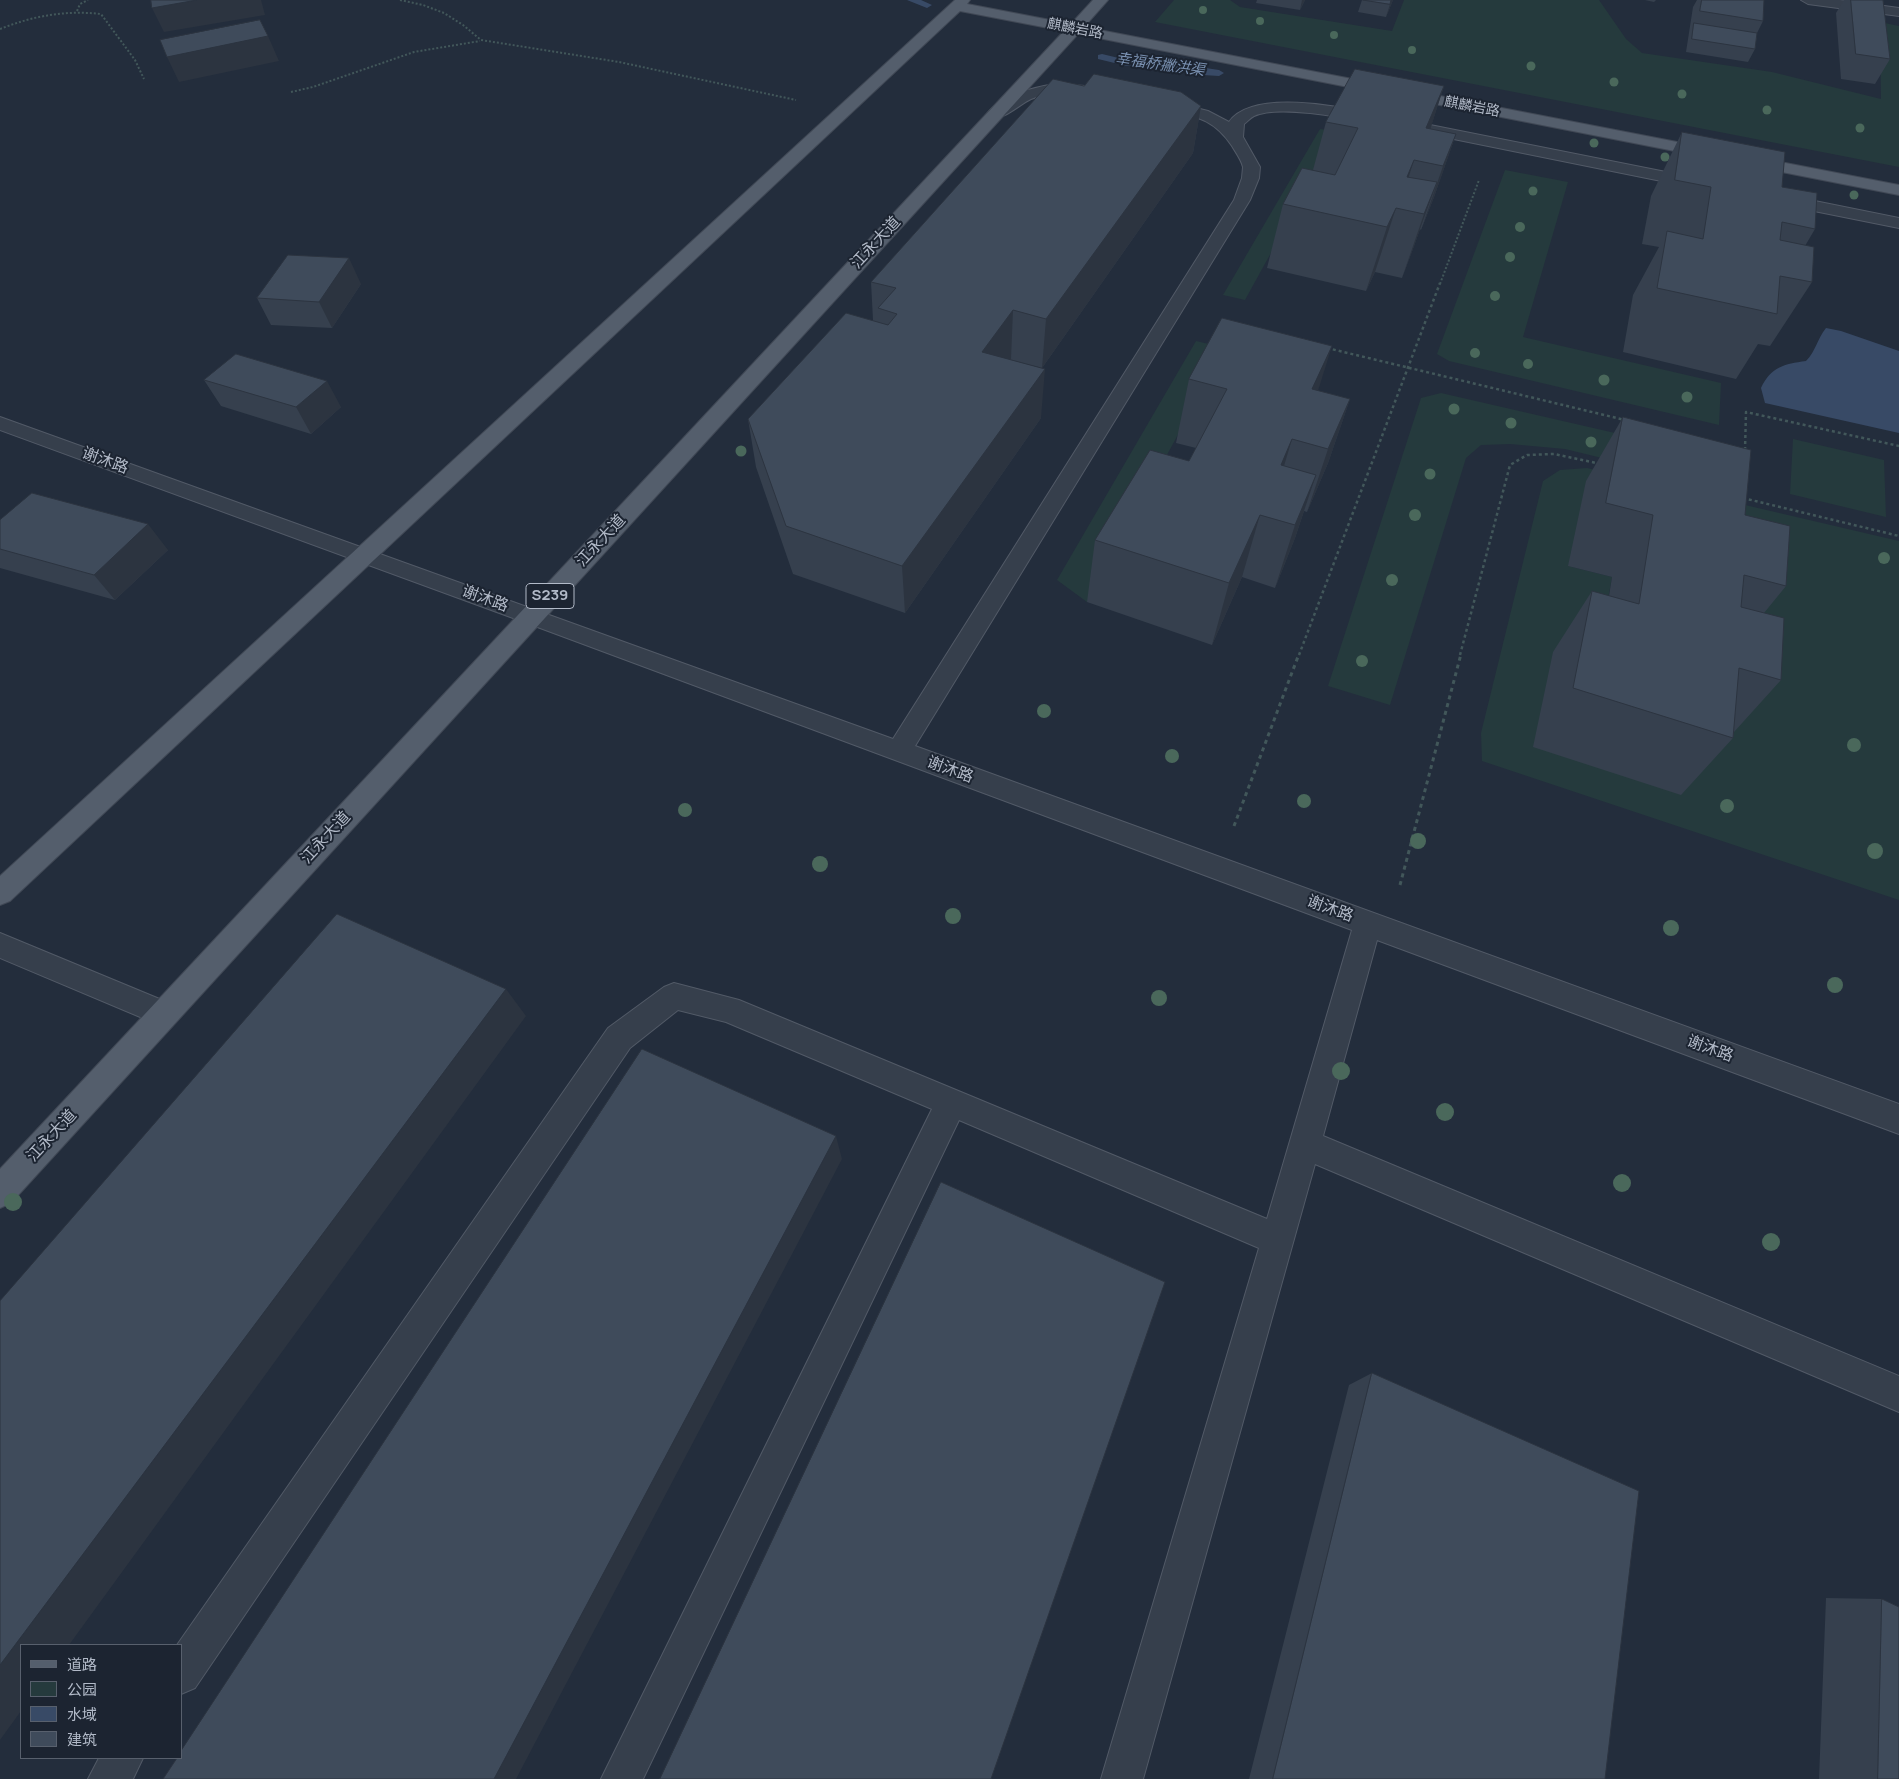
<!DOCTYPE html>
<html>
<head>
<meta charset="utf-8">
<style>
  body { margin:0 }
  #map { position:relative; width:1899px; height:1779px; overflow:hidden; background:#232d3c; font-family:Manrope,"Noto Sans SC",sans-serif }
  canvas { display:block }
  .legend { position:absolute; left:20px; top:1644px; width:162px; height:115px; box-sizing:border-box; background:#1c2431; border:1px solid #58606d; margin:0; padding:6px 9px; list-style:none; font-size:15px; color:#b2bac8 }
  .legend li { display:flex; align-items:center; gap:10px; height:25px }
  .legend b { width:25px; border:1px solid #58606d }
</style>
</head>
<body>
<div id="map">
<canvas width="1899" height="1779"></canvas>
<ul class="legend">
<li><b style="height:6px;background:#545e6c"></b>道路</li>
<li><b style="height:14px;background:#253a3d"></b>公园</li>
<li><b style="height:14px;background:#384a66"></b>水域</li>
<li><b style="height:14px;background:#3f4b5b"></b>建筑</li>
</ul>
</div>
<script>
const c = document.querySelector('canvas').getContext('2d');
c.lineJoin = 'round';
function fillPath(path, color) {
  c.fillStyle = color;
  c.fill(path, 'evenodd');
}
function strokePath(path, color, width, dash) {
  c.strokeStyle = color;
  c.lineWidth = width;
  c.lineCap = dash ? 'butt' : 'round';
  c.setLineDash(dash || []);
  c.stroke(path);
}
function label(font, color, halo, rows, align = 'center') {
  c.font = font + ' Manrope,"Noto Sans SC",sans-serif';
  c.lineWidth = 4;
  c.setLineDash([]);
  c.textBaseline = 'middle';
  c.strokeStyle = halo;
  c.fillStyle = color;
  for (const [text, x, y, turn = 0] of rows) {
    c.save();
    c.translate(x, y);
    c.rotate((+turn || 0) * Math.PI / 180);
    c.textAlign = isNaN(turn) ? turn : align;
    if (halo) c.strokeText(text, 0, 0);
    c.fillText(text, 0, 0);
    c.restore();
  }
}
const green = new Path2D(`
  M1174 0H1230L1240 7 1392 31 1404 0H1599L1626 39 1642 53 1772 72 1881 99 1880 22 1899 26V167L1155 22Z
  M1320 129 1338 131 1245 300 1223 295Z
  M1505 170 1568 182 1523 337 1721 383 1719 425 1449 361 1437 354Z
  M1196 341 1225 348 1087 602 1057 580Z
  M1441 393 1715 456 1713 485 1565 449 1510 444 1481 445 1466 458 1390 705 1328 686 1421 398Z
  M1793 439 1884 460 1886 517 1790 494Z
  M1587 468 1899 541V900L1482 761 1481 733 1543 481 1560 470ZM1568 566 1741 588 1596 665 1612 577Z`);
const water = new Path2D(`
  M1826 328 1841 331 1899 351V433L1765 403 1761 388C1771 367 1784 364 1806 361 1816 351 1817 339 1826 328Z`);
const stream = new Path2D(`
  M907 0H921L932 5 927 8Z
  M1102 54 1127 60H1152L1219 70 1224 73 1219 76 1203 75 1152 66H1127L1098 59V55Z`);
const pathFar2 = new Path2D(`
  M400 0 423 5 444 13 463 25 481 40 619 62 796 100
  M77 11 80 4 88 0
  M0 29C33 16 65 10 101 14L135 60 144 79
  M291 92 313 87 414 52 480 41
  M1440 284 1479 180`);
const pathFar1 = new Path2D(`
  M1327 348 1625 420
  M1745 450 1746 412 1899 446
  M1743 498 1899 536
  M1299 655 1440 283
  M1460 655 1510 465 1527 455 1554 454 1601 464`);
const path = new Path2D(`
  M1234 826 1299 654
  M1400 885 1461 654`);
const minor = new Path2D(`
  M1801 0H1840L1899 8V16L1808 4Z
  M1055 84 1085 86 1088 89 1085 92C1067 97 1049 91 1031 99 1018 105 1004 121 989 117L987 114C999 96 1035 87 1055 84Z
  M1164 100 1208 111 1229 122C1252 89 1340 106 1374 115L1376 118 1374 121 1368 123C1342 117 1278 105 1254 116 1250 118 1247 122 1244 124L1243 137 1260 167 1259 178 1250 200 915 746 1899 1104V1134L1377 940 1323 1136 1899 1376V1412L1315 1164 1143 1779H1101L1259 1248 959 1120 643 1779H601L932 1109 726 1022 678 1010 630 1048 195 1688 181 1694V1645H177L608 1028 664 987 674 983 739 1000 1267 1219 1352 930 524 622 0 430V417L893 739 1234 200 1242 178 1243 167C1241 159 1236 153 1232 146 1211 115 1192 117 1159 108L1156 105 1159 102Z
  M1420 123 1696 178 1702 179 1704 183 1702 187 1696 188 1414 131 1412 128 1414 125Z
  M1780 194 1899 218V228L1774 203 1772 199 1774 195Z
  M0 933 174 1005 179 1014 174 1023 164 1027 0 958Z
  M99 1758H143L133 1779H88Z`);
const major = new Path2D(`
  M955 0H970L967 4 1071 24 1093 0H1108L1084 27 1899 185V195L1078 34 11 1203 0 1208V1169L1064 31 960 11 10 901 0 905V876Z`);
const trees = [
  [1203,10,4],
  [1260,21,4],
  [1334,35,4],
  [1412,50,4],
  [1531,66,4.5],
  [1614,82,4.5],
  [1682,94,4.5],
  [1767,110,4.5],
  [1860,128,4.5],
  [1594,143,4.5],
  [1665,157,4.5],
  [1533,191,4.5],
  [1854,195,4.5],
  [1520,227,5],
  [1510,257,5],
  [1495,296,5],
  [1475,353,5],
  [1528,364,5],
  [1604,380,5.5],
  [1687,397,5.5],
  [1454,409,5.5],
  [1511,423,5.5],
  [1591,442,5.5],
  [741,451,5.5],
  [1430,474,5.5],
  [1415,515,6],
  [1884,558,6],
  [1392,580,6],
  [1362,661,6],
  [1044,711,7],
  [1854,745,7],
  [1172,756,7],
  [1304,801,7],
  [1727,806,7],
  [685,810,7],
  [1418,841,8],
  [1875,851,8],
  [820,864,8],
  [953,916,8],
  [1671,928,8],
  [1835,985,8],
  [1159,998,8],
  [1341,1071,9],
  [1445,1112,9],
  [1622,1183,9],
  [13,1202,9],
  [1771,1242,9]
];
const wall = new Path2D(`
  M1257 0H1305L1300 10 1256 3Z
  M1362 0H1393L1386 17 1358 12Z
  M1645 0H1656L1654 2Z
  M1697 0H1764L1763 21 1757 33 1755 49 1748 62 1686 52 1693 7Z
  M1844 0H1883L1890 59 1875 84 1841 79 1836 13Z
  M1084 86 1201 106 1193 153 1042 368 1011 360 1041 418 905 613 793 574 756 467 748 419 873 320 871 282Z
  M1444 86 1430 129 1456 134 1434 197 1421 230 1420 229 1414 246 1402 278 1375 272 1366 291 1267 268 1283 204 1313 170 1326 122Z
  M1682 132 1782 187 1815 229 1805 246 1812 282 1770 346 1758 344 1736 379 1623 352 1633 295 1659 247 1642 244 1651 196Z
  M361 284 332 328 271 325 257 298Z
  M1189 379 1318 391 1350 399 1328 463 1307 512 1304 511 1295 538 1275 588 1242 577 1212 645 1087 602 1095 540 1189 461 1196 448 1176 443Z
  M204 380 341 407 311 434 221 406Z
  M1623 417 1745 515 1786 586 1764 613 1781 680 1734 732 1733 738 1681 795 1533 747 1553 652 1592 591 1609 596 1612 577 1568 566 1586 481Z
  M0 520 168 550 115 600 0 568Z
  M1372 1373 1605 1779H1249L1349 1385Z
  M1826 1598 1882 1599 1899 1779H1819Z`);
const shadedWall = new Path2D(`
  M197 0H261L265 15 164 32 152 8Z
  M1302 0H1305L1300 10Z
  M1391 0H1393L1386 17 1390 4Z
  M268 36 279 61 179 82 167 57Z
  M1444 86 1424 149 1426 128Z
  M1201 106 1193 153 1042 368 1046 319Z
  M1456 134 1434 197 1421 230 1443 166Z
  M1414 160 1399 208 1407 177Z
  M1437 182 1414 246 1402 278 1424 214Z
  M1396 208 1375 272 1366 291 1387 227Z
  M349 258 361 284 332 328 319 302Z
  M1013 310 1011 359 981 400 982 352Z
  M1332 346 1312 410V389Z
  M1045 369 1041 418 905 613 902 566Z
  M327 381 341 407 311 434 296 407Z
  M1350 399 1328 463 1307 512 1328 449Z
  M1292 439 1273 503 1281 465Z
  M1316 475 1295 538 1275 588 1295 525Z
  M1260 515 1242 577 1212 645 1229 583Z
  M148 524 168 550 115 600 94 575Z
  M506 989 526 1016 69 1645H21V1711L0 1740V1665Z
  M836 1136 842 1159 516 1779H494Z`);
const building = new Path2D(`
  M151 0H197L152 8Z
  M1363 0H1391L1390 4Z
  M1702 0H1764L1763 21 1700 11Z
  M1851 0H1883L1890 59 1856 54Z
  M260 20 268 36 167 57 160 40Z
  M1694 23 1757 33 1755 49 1692 39Z
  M1355 69 1444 86 1426 128 1456 134 1443 166 1414 160 1407 177 1437 182 1424 214 1396 208 1387 227 1283 204 1302 168 1335 175 1358 128 1326 122Z
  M1094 74 1181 92 1201 106 1046 319 1013 310 982 352 1045 369 902 566 786 526 748 419 846 313 888 325 897 314 878 308 896 288 871 282 1053 79 1084 86Z
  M1682 132 1785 152 1782 187 1817 193 1815 229 1782 222 1780 240 1814 247 1812 282 1780 276 1777 314 1657 288 1667 231 1703 239 1711 187 1675 180Z
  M288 255 349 258 319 302 257 298Z
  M1222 318 1332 346 1312 389 1350 399 1328 449 1292 439 1281 465 1316 475 1295 525 1260 515 1229 583 1095 540 1150 450 1189 461 1227 389 1189 379Z
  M236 354 327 381 296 407 204 380Z
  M1623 417 1751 450 1745 515 1790 526 1786 586 1744 575 1741 607 1784 618 1781 680 1739 668 1733 738 1573 688 1592 591 1639 604 1653 515 1606 503Z
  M32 493 148 524 94 575 0 549V520Z
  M337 914 506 989 0 1665V1301Z
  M642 1049 836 1136 494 1779H163L177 1758H181V1751Z
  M941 1182 1165 1282 991 1779H660Z
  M1372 1373 1639 1491 1605 1779H1273Z
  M1882 1599 1899 1607V1779H1878Z`);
const farStreetnames = [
  ["麒麟岩路",1075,29,11],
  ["麒麟岩路",1472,107,11]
];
const farWaternames = [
  ["幸福桥撇洪渠",1160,65,8]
];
const shields = [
  [550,596,48]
];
const shieldNames = [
  ["S239",550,596]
];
const streetNames = [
  ["江永大道",876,243,-47],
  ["谢沐路",105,461,20],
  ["江永大道",601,541,-47],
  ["谢沐路",485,599,20],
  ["谢沐路",950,770,20],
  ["江永大道",326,838,-47],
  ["谢沐路",1330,909,20],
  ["谢沐路",1710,1049,20],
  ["江永大道",52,1136,-47]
];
fillPath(green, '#253a3d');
fillPath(water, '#384a66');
fillPath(stream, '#384a66');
strokePath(minor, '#525a67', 2);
strokePath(major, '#404855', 2);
strokePath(pathFar2, '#42575a', 2, [2, 2]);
strokePath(pathFar1, '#42575a', 2.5, [3, 3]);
strokePath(path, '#42575a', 3, [4, 4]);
fillPath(minor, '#363f4c');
fillPath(major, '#545e6c');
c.fillStyle = '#4a685b';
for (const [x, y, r] of trees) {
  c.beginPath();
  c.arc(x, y, r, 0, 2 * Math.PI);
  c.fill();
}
fillPath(wall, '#36404e');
fillPath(shadedWall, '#2c3440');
fillPath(building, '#3f4b5b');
strokePath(building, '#2c3440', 1);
label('14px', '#b2bac8', '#1c2431', farStreetnames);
label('italic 15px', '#7990b0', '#1c2431', farWaternames);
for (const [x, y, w] of shields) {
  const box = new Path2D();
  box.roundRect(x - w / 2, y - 12.5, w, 25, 4);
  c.fillStyle = '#1c2431';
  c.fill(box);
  strokePath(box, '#b2bac8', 1);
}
label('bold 15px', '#b2bac8', null, shieldNames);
label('16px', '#b2bac8', '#1c2431', streetNames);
</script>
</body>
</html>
